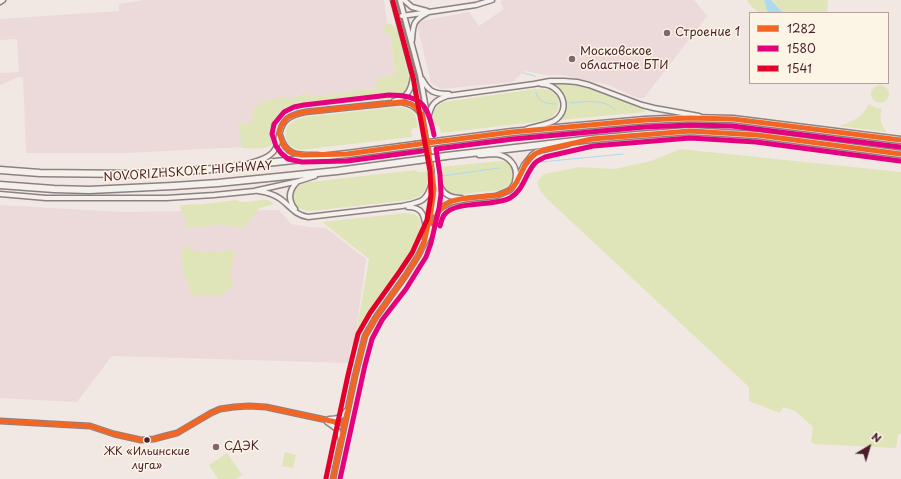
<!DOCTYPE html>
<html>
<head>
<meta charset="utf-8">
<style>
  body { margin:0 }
  #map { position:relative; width:901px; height:479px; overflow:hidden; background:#f1e8e4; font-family:"Playpen Sans",sans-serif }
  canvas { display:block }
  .legend { position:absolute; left:749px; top:12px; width:140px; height:72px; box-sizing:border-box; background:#fcf5e5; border:1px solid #b59f9b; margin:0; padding:5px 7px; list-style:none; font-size:12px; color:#4a1f2b }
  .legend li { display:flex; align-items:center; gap:8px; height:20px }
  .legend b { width:20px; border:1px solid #b59f9b }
  .north { position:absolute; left:849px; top:427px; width:40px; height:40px; -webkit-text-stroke:3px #fcf5e5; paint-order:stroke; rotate:38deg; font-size:11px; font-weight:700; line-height:16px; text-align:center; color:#4a1f2b }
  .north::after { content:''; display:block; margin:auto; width:14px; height:18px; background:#4a1f2b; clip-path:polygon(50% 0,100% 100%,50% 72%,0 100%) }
</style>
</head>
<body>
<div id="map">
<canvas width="901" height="479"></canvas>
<ul class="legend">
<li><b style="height:5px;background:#f26522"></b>1282</li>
<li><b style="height:5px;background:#e5007d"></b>1580</li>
<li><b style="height:5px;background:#e4002b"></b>1541</li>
</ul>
<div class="north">N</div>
</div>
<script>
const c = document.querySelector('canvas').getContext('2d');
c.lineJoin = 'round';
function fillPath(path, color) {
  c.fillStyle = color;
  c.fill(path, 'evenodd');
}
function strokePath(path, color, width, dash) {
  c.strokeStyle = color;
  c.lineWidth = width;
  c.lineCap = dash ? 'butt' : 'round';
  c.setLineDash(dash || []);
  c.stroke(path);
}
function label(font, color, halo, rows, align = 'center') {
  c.font = font + ' "Playpen Sans",sans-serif';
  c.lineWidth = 3;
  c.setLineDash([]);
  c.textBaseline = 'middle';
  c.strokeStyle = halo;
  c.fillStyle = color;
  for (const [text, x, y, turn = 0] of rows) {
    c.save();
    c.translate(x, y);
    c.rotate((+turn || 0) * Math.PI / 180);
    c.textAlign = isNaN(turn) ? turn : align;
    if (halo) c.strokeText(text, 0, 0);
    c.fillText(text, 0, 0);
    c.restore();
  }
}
const built = new Path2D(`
  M144 0H384L387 23 385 24 384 27V33H390L395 74 377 78V84L376 88 310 97 298 95 295 98 291 99 285 97 253 122 239 124 242 147 127 153H26L23 77H19L0 85V73L19 72 17 39 0 40V19L119 11V4Z
  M504 0H694L707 16 644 98H638L608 85 562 75H547L524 71 513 82 441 89 431 83 417 25 421 21 469 12 479 26 504 9 500 2Z
  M0 205 121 212 279 210 291 224 309 227 326 228 366 259 355 340 350 350 349 363 114 356 111 357 77 402 0 398Z`);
const green = new Path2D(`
  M747 0H764L768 13H759L749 4Z
  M771 0H828L827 13H783Z
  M387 23C393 24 396 27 398 32L410 82 409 86 405 93 401 95 394 98 300 108C289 111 280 115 277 126 274 134 278 141 270 146 262 150 251 148 242 148L238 124 253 122 252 111 261 102 275 99 285 97 291 99 303 94H309L310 97 376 88 377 84 376 78 395 74 390 33H384C384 29 383 25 387 23Z
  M554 84H567L588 88 642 108 645 110V112L561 120C562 117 564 114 565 111 569 99 563 91 554 84Z
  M871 94a9 9 0 1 1 18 0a9 9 0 1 1-18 0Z
  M536 89C541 89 547 88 552 92 560 97 561 107 555 114 552 118 548 119 544 121L441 133 439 126 434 125C432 113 433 108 443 102Z
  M869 104 876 108 882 109C879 117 880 124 886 131V132L839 126C853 121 862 118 869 104Z
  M397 107C412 108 416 112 418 127L411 129 412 137 300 150C291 148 284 142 286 132 286 129 287 126 290 124 294 120 299 119 304 117Z
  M680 149 901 172V434L898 435 896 448 813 444V443L811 442 813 427 795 411 783 407 780 413 749 401V387L546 198 540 190 537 182 544 174 580 167 615 169 651 161Z
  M500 161 508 162C515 171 515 183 504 188 497 192 487 191 480 192 470 193 454 198 446 190 440 185 441 175 441 167Z
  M416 170 418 172H427C427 190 427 194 409 200L311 211C308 211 306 211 304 210 290 207 291 191 301 183Z
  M236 200C239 201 243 202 246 202 256 202 267 196 274 204L260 208 246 225 241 228 218 224 200 228H185L186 217 181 212 180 205 203 204Z
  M405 213C409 214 413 213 417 216 435 232 378 301 368 316 363 324 360 333 355 340L369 259 322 222Z
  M187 245C195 254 204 253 214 250L218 253C225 250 229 249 235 253 234 261 230 268 230 277L234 280 232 286 220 296H191L188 283 183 271 182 264V251Z
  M285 452 296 455 293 468 282 466Z
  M227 453 242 475 236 479H218L209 465Z`);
const water = new Path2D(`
  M764 0H771L783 13H768Z`);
const stream = new Path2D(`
  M523 73 535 76V77
  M536 92C538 102 546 104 555 104
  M570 103C585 102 604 98 615 110
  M541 162 623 154
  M442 176 499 168`);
const minor = new Path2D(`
  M393 0 413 75 425 132 432 171 434 189 433 200 431 211 425 239
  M400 0 420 75 433 148 437 170 438 195 435 213
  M404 0 412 7 427 11
  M0 2 3 0
  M402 16 476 5 492 0
  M412 40C413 25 413 20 427 13
  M422 79C429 92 434 94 449 94
  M394 101C408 97 411 90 413 77
  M428 119C431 105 433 101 447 96L534 84 550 81H564L577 82 589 85 642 105 654 108 699 116
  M527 129C535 126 546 125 554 121 573 109 561 84 541 84
  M280 135C286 157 299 155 318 155
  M479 155C485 155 490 154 496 154 510 156 519 167 515 181
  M250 163C257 161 266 159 271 154 275 151 277 146 278 141 281 121 286 116 305 112L401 102C410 104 415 106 421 114
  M439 183C442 194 450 198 461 198
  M258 191C265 192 273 194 279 198 290 205 294 215 308 217L402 206C421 202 427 202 432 182
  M0 194 46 198H166L214 195 254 191 299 181 315 176
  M408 207C423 207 424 216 426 228
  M295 209C288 200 288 191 297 182
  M329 419C338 419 342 417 347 410
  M0 421 90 426 114 434 141 440 154 439 165 436 177 433 211 413 220 409 234 407 249 406 266 407 345 424
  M327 422C335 427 340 431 341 440
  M333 479 355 376 365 336 376 317 406 275 418 256 431 230 438 211 442 207 452 202 467 199 496 196 508 191 511 189 516 181 524 165 532 155 536 152 543 150 568 144`);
const highway = new Path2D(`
  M443 141 512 132 645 120 690 118 733 119 901 140
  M446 156 592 139 637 135 690 131 757 135 901 154
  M0 170 40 173 134 174 213 169 347 154 415 145
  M0 185 54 189 89 190 173 186 218 183 337 171 419 160`);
const highwayBridge = new Path2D(`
  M415 145 443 141
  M419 160 446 156`);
const bus1 = new Path2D(`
  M401 102 411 104 415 107 422 115 427 143 347 154 302 155 290 152 283 144 279 133 281 126 287 118 296 114 305 112Z
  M427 143 512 132 645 120 690 118 733 119 901 140
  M433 224 439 210 445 205 452 201 461 199 498 195 506 192 512 188 516 183 525 165 529 159 535 154 543 150 592 139 690 131 757 135 901 154
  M0 421 90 426 114 434 141 440 154 439 177 433 211 413 220 409 234 407 249 406 266 407 345 424
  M345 424 355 376 365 336 376 317 406 275 418 256 424 243 431 211 434 189 427 143
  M333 479 347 413`);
const bus2 = new Path2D(`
  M422 151 347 161 302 162 288 159 281 153 276 146 272 134 274 124 284 112 294 107 304 105 389 95C422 95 428 105 434 135
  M440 226C441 223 442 218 444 215 455 200 493 207 510 198 524 190 525 174 535 163 538 160 542 159 545 157L593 146 690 138 756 142 900 161
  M340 479 365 365 372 339 382 320 406 289 419 268 426 257 431 243 439 208 441 194 440 175 436 149 513 139 645 127 690 125 732 126 900 147`);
const bus3 = new Path2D(`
  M326 478 348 375 358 334 370 313 400 271 412 253 427 220 430 202 431 195 430 171 413 77 393 2`);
const markers = [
  [667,33,4,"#84656c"],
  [572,59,4,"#84656c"],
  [147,440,3.5,"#4a1f2b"],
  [216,447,4,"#84656c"]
];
const busNames = [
  ["ЖК «Ильинские",147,452],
  ["луга»",147,466]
];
const poiNames = [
  ["Строение 1",675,33],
  ["Московское",580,52],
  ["областное БТИ",580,66],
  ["СДЭК",224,447]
];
const streetNames = [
  ["NOVORIZHSKOYE HIGHWAY",188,172,-4]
];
fillPath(built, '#ecd9d9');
fillPath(green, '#e0e5b9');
fillPath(water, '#add9ee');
strokePath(stream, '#add9ee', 1);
strokePath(minor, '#8d8182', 7);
strokePath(highway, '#8d8182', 9);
strokePath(minor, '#f4f0eb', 4);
strokePath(highway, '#f4f0eb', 6);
strokePath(highwayBridge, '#8d8182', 9, []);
strokePath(highwayBridge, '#f4f0eb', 6);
strokePath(bus1, '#f26522', 5);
strokePath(bus2, '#e5007d', 5);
strokePath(bus3, '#e4002b', 5);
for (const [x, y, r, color] of markers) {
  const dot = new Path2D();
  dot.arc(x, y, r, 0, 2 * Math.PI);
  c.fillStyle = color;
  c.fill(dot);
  strokePath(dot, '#fcf5e5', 1.5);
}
label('11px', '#4a1f2b', '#fcf5e5', busNames);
label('12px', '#4a1f2b', '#fcf5e5', poiNames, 'left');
label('12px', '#4a1f2b', '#fcf5e5', streetNames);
</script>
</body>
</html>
